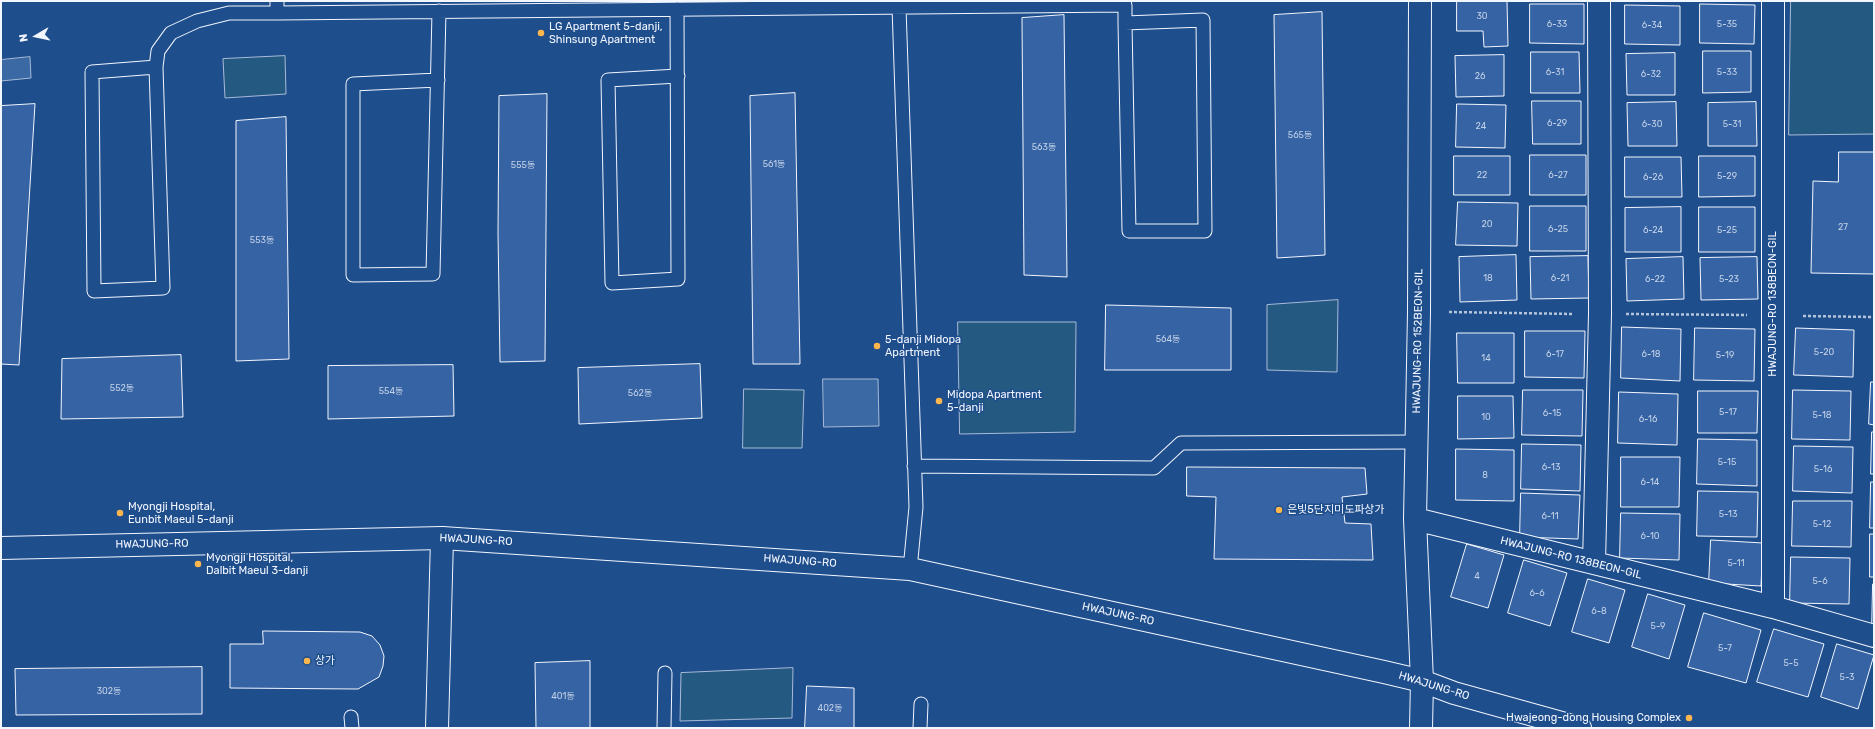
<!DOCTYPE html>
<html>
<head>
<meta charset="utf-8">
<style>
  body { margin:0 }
  #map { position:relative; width:1875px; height:729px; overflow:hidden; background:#1f4e8c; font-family:Rubik,sans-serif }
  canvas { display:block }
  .frame { position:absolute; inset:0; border:2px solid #f2f6ff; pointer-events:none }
  .north { position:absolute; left:16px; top:16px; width:40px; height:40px; -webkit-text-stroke:3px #1f4e8c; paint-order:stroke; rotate:261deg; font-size:11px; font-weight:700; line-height:16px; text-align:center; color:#f2f6ff }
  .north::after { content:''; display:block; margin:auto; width:14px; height:18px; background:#f2f6ff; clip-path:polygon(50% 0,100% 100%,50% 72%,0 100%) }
</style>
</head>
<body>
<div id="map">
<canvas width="1875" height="729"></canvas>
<div class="frame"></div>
<div class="north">N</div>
</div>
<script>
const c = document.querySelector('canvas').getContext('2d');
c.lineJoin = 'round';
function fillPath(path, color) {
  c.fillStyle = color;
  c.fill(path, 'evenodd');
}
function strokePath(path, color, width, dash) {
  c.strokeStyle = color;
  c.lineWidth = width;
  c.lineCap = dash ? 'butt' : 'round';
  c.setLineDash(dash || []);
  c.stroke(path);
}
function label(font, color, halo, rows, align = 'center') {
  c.font = font + ' Rubik,"Noto Sans KR",sans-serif';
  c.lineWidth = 3;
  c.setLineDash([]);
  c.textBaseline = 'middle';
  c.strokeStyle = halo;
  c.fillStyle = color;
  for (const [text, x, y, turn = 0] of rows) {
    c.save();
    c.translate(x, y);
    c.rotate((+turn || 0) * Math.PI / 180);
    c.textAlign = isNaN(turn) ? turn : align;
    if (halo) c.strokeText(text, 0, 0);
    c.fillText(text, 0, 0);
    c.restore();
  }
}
const green = new Path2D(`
  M1791 1H1874V134L1789 135Z
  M285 56 286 94 225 98 223 59Z
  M1338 300 1337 372 1267 370V305Z
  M958 322H1076L1075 432 960 434Z
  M744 389 804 390 802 448H743Z
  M793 668 792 718 680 721 681 673Z`);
const water = new Path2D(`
  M30 57 31 78 1 81V60Z
  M823 379H878L879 426 824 427Z`);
const building = new Path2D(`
  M1457 1H1507L1508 46 1484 47 1483 31H1457Z
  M1530 4H1584V44L1530 43Z
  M1700 4 1755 5 1754 44 1700 43Z
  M1625 5 1680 6V45L1625 44Z
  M1322 12 1325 255 1277 258 1274 15Z
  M1064 15 1067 277 1024 275 1022 18Z
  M1703 51H1751V92L1703 93Z
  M1531 52H1579L1580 93H1531Z
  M1675 53V95H1627L1626 54Z
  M1504 55V96L1456 97 1455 56Z
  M795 93 800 364H753L750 96Z
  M547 94 545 361 500 362 498 233 499 96Z
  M1532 101H1581V144H1533Z
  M1676 102 1677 146H1628L1627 103Z
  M1756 102 1757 146H1708V103Z
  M35 104 19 365 1 364V106Z
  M1457 104 1506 105 1505 148 1456 147Z
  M286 117 289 359 236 361V121Z
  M1839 152H1874V274L1811 273 1813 181 1838 182Z
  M1530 155H1586V195H1530Z
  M1454 156H1510V195H1454Z
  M1699 156H1755V196L1699 197Z
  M1625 157H1681L1682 197H1625Z
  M1458 202 1518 203 1517 246 1456 245Z
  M1530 206H1586V251H1530Z
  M1681 207V252H1625V208Z
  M1699 207H1755V252H1699Z
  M1516 255 1517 300 1460 302 1459 257Z
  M1588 256 1589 298 1531 299 1530 257Z
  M1683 257 1684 299 1627 301 1626 259Z
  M1757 257 1758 299 1701 300 1700 258Z
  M1106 305 1231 308V370H1105Z
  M1622 327 1681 329 1680 381 1621 378Z
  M1695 328 1755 329 1754 381 1694 380Z
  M1796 328 1854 330 1853 377 1794 375Z
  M1525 331H1585L1584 378 1525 377Z
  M1457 333H1514V383H1458Z
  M181 355 183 417 61 419 62 359Z
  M700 364 702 418 579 424 578 368Z
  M453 365 454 416 328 419V366Z
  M1871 382H1874V425L1869 424Z
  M1523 390H1583L1582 436 1522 435Z
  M1793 390 1851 391 1850 440 1792 439Z
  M1698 391H1758L1757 433H1698Z
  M1619 392 1678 394 1677 445 1618 443Z
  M1458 396H1513L1514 438 1458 439Z
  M1872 432H1874V474H1871Z
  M1698 439 1757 440V486L1697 484Z
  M1522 444 1581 445 1580 491 1521 489Z
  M1794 446 1853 447 1852 493 1793 491Z
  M1456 449 1514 450V501L1456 500Z
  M1621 457H1680L1679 507H1621Z
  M1187 467 1365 468 1367 494 1342 497 1345 523 1371 524 1373 560 1214 559 1216 497 1187 496Z
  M1871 482H1874V528H1870Z
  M1698 491 1758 492 1757 537 1697 536Z
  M1521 493 1580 495 1578 539 1520 537Z
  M1793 501H1852L1851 547 1792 546Z
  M1621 513 1680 514 1679 560 1620 558Z
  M1870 534H1874V577H1870Z
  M1711 540 1763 543 1761 586 1709 583Z
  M1467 544 1504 555 1488 608 1451 597Z
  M1791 557 1850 558 1849 604 1790 603Z
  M1524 560 1567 573 1550 626 1508 613Z
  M1588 579 1625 590 1609 643 1572 632Z
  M1873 584H1874V629H1872Z
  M1648 594 1685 605 1669 659 1632 647Z
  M1704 613 1761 630 1746 683 1688 667Z
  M1774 629 1824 644 1808 697 1757 682Z
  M263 631 360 632 372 636 380 645 384 656 383 666 379 677 358 689 230 688V644H263Z
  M1837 644 1874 655 1858 709 1821 697Z
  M590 661V728H536L535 663Z
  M202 667V714L16 715 15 669Z
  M807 686 854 688V728H805Z`);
const path = new Path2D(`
  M1449 312 1574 314
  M1626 314 1747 315
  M1803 316 1874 317`);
const lane = new Path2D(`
  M277 1V13L1125 5V23L1129 231H1205L1203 20 1125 23
  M899 7 916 507 910 569
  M677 9 678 279 612 283 608 80 678 76
  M156 67 163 288 94 291 92 72 156 67 158 51 171 33 197 21 229 13H277
  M438 80 353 84V275L433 274 439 11
  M914 466 1154 468 1181 443 1417 442
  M351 717 352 728
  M664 728 665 673
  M920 728 921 704`);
const street = new Path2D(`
  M1420 1 1419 312 1415 519 1422 681 1421 728
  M1773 1V607
  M1415 519 1773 607 1874 636
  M1594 563 1600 314 1599 1
  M437 728 442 538`);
const secondary = new Path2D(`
  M1 548 442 538 910 569 1384 672 1422 681 1454 693 1580 728`);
const markers = [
  [541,33,4,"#ffb74d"],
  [877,346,4,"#ffb74d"],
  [939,401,4,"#ffb74d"],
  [1279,510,4,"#ffb74d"],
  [120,513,4,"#ffb74d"],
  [198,564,4,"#ffb74d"],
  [307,661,4,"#ffb74d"],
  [1689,718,4,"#ffb74d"]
];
const numberNames = [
  ["30",1482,16],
  ["6-33",1557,24],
  ["5-35",1727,24],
  ["6-34",1652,25],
  ["6-31",1555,72],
  ["5-33",1727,72],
  ["6-32",1651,74],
  ["26",1480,76],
  ["6-29",1557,123],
  ["6-30",1652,124],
  ["5-31",1732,124],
  ["24",1481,126],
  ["565동",1300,135],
  ["563동",1044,147],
  ["561동",774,164],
  ["555동",523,165],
  ["22",1482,175],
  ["6-27",1558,175],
  ["5-29",1727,176],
  ["6-26",1653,177],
  ["20",1487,224],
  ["27",1843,227],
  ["6-25",1558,229],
  ["6-24",1653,230],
  ["5-25",1727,230],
  ["553동",262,240],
  ["18",1488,278],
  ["6-21",1560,278],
  ["6-22",1655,279],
  ["5-23",1729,279],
  ["564동",1168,339],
  ["5-20",1824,352],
  ["6-17",1555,354],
  ["6-18",1651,354],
  ["5-19",1725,355],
  ["14",1486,358],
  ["552동",122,388],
  ["554동",391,391],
  ["562동",640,393],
  ["5-17",1728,412],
  ["6-15",1552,413],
  ["5-18",1822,415],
  ["10",1486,417],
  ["6-16",1648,419],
  ["5-15",1727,462],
  ["6-13",1551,467],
  ["5-16",1823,469],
  ["8",1485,475],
  ["6-14",1650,482],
  ["5-13",1728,514],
  ["6-11",1550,516],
  ["5-12",1822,524],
  ["6-10",1650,536],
  ["5-11",1736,563],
  ["4",1477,576],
  ["5-6",1820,581],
  ["6-6",1537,593],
  ["6-8",1599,611],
  ["5-9",1658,626],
  ["5-7",1725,648],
  ["5-5",1791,663],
  ["5-3",1847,677],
  ["302동",109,691],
  ["401동",563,696],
  ["402동",830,708]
];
const poiNames = [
  ["LG Apartment 5-danji,",549,27],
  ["Shinsung Apartment",549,40],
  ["5-danji Midopa",885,340],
  ["Apartment",885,353],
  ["Midopa Apartment",947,395],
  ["5-danji",947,408],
  ["Myongji Hospital,",128,507],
  ["Eunbit Maeul 5-danji",128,520],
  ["은빛5단지미도파상가",1287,510],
  ["Myongji Hospital,",206,558],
  ["Dalbit Maeul 3-danji",206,571],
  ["상가",315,661],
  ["Hwajeong-dong Housing Complex",1681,718,"right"]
];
const streetNames = [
  ["HWAJUNG-RO 138BEON-GIL",1773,304,-90],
  ["HWAJUNG-RO 152BEON-GIL",1418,341,-89],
  ["HWAJUNG-RO",476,540,3],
  ["HWAJUNG-RO",152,544,-1],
  ["HWAJUNG-RO 138BEON-GIL",1571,558,14],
  ["HWAJUNG-RO",800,561,4],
  ["HWAJUNG-RO",1118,614,12],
  ["HWAJUNG-RO",1434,686,17]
];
fillPath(green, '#245a82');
strokePath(green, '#a8bbd7', 1);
fillPath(water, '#3b69a3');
strokePath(water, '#a8bbd7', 1);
fillPath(building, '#3563a3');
strokePath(building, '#f2f6ff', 1);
strokePath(lane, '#f2f6ff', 15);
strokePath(street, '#f2f6ff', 24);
strokePath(secondary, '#f2f6ff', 24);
strokePath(path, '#b3c4dc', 2.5, [3, 2]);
strokePath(lane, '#1f4e8c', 13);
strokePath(street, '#1f4e8c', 22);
strokePath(secondary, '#1f4e8c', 22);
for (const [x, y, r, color] of markers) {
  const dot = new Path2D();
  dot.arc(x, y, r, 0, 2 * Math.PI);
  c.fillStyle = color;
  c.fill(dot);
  strokePath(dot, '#1f4e8c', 1.5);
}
label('9px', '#c3d1e8', null, numberNames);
label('11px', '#f2f6ff', '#1f4e8c', poiNames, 'left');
label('11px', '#f2f6ff', '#1f4e8c', streetNames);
</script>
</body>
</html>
